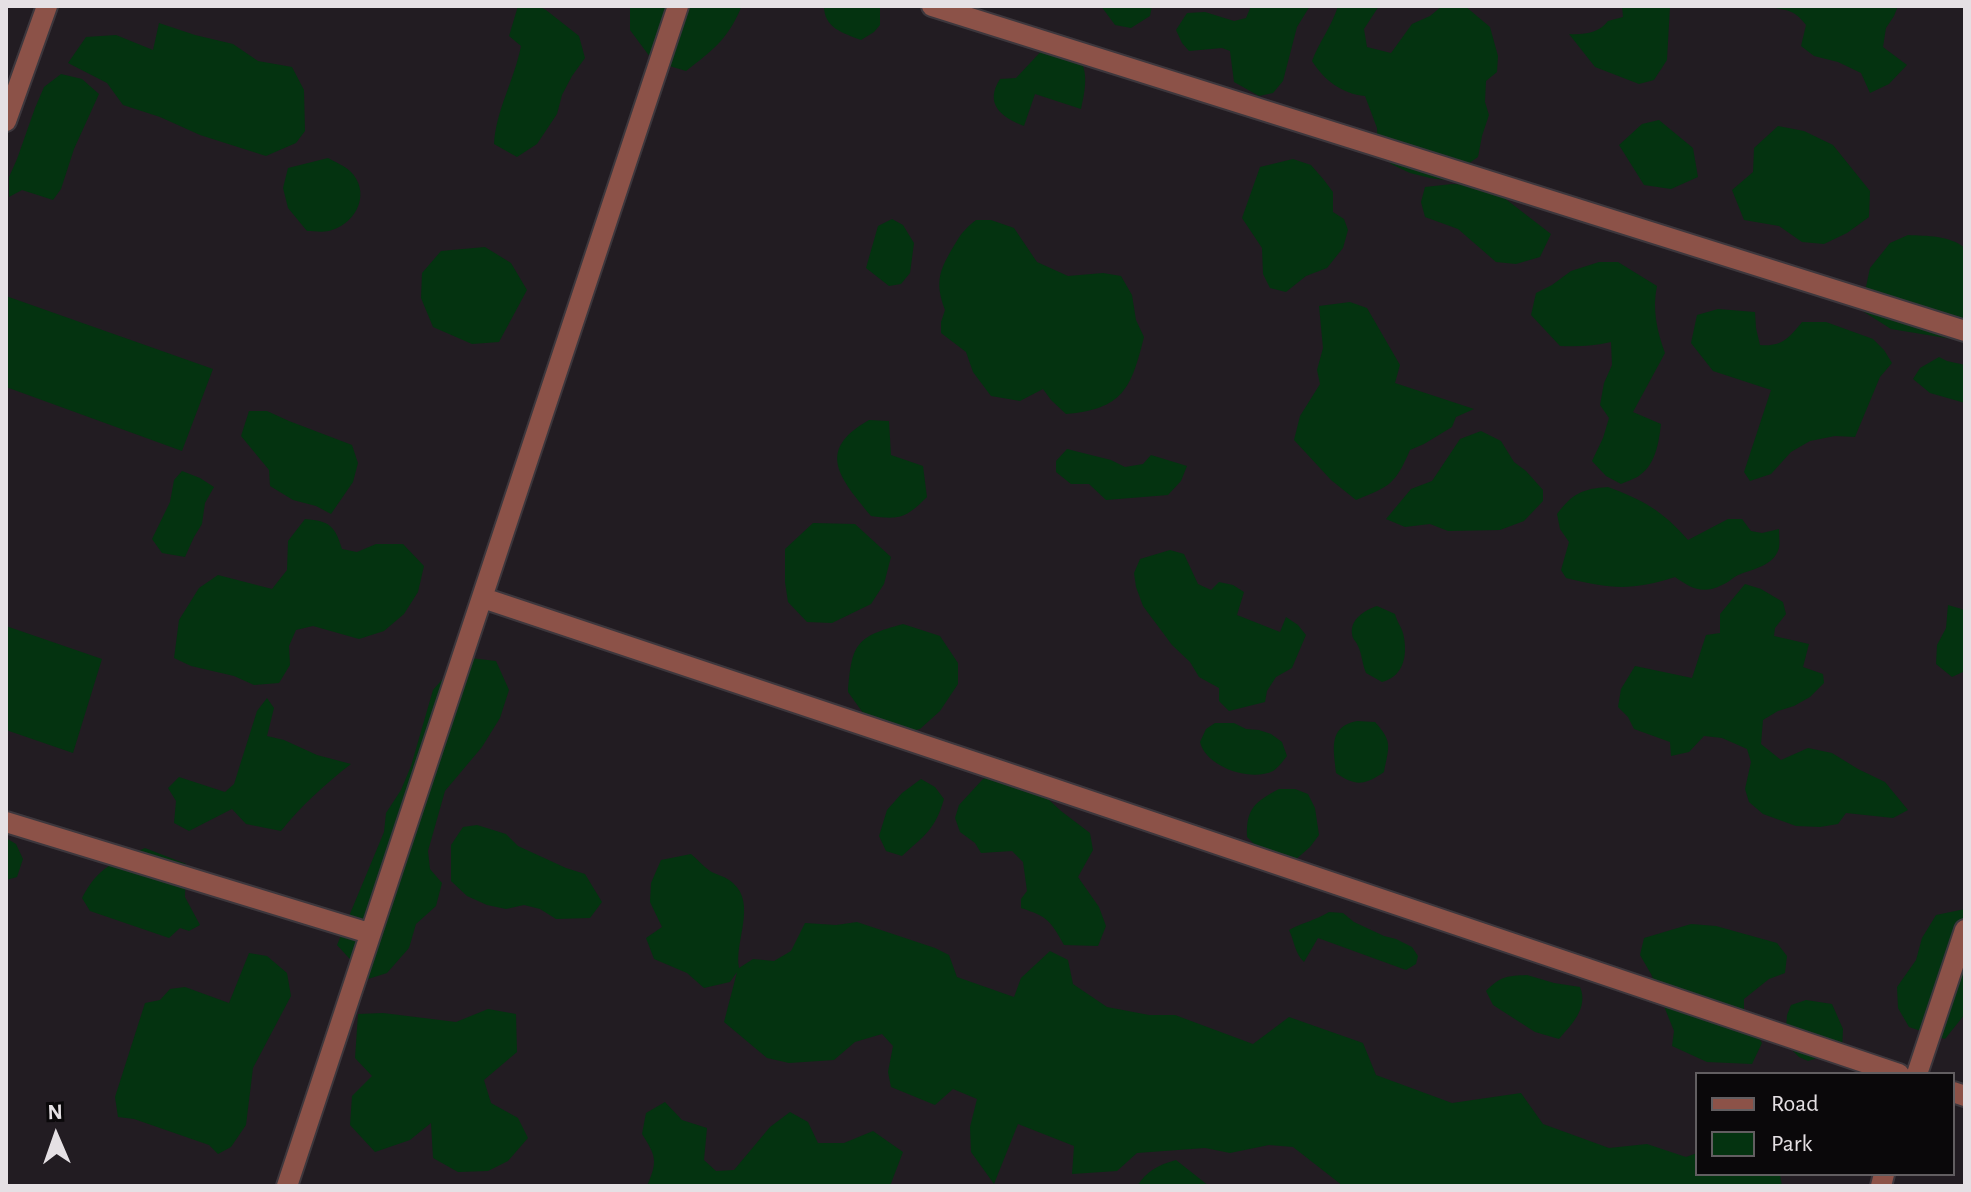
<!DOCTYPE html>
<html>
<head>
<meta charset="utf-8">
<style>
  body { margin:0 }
  #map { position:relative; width:1971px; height:1192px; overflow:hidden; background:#221c22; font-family:"Alegreya Sans",sans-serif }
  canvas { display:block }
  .frame { position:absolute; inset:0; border:8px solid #e5e0e4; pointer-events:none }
  .legend { position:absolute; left:1695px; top:1072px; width:260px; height:104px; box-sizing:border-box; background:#0a080a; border:2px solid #625e61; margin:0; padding:10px 14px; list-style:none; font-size:24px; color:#e5e0e4 }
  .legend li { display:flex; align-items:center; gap:16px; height:40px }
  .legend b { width:40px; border:2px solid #625e61 }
  .north { position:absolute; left:16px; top:1096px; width:80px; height:80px; -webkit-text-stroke:6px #0a080a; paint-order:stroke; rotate:358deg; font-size:22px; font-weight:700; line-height:32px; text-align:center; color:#e5e0e4 }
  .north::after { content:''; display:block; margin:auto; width:28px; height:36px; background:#e5e0e4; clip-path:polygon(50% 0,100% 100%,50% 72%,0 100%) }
</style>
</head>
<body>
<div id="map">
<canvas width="1971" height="1192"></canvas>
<div class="frame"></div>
<ul class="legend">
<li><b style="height:10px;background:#8c5248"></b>Road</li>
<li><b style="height:22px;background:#043310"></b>Park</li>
</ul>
<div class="north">N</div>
</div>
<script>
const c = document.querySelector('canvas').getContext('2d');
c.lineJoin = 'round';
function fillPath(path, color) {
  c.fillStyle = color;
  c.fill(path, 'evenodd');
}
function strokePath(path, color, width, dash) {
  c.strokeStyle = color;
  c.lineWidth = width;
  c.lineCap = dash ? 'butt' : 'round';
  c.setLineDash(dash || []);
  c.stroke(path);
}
const green = new Path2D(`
  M518 6H538L546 10 579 36 585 58 572 76 562 95 557 114 537 144 517 157 494 144C496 110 514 81 521 46L509 36Z
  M630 6H740L741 8C727 40 713 50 686 71L653 61 630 30Z
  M824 6H880V25L874 32 861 40C843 33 824 28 824 6Z
  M1101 6H1152L1150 16 1131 28 1115 25Z
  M1251 6H1310L1297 27 1283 81 1273 93 1259 96 1234 82 1230 51 1222 48 1189 51 1182 43 1176 30 1187 13 1205 12 1234 21 1246 18Z
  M1338 6H1379L1364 29 1367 47 1391 53 1412 24 1430 16 1442 6H1465L1490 27 1498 56 1497 72 1486 81 1485 102 1489 115 1482 136 1478 157 1445 180 1430 178 1410 173 1391 164 1378 150 1377 128 1365 96C1342 94 1324 80 1312 61 1319 42 1332 26 1338 6Z
  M1622 6H1670L1667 60 1654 80 1639 84 1595 67 1569 34C1584 35 1599 33 1608 21L1623 17Z
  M1767 6H1898L1894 16 1886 28 1883 47 1907 65 1889 84 1870 93 1861 73 1838 62 1814 56 1801 46 1806 25C1793 8 1786 11 1767 6Z
  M159 23 195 35 233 44 258 61 292 67 304 90 305 131 296 143 266 156 200 135 160 117 123 105 107 83 68 63 86 37 116 35 153 50Z
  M1047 45C1054 47 1066 48 1073 53 1091 65 1085 91 1081 109L1035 94 1024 126C1001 117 984 104 1000 79L1016 78Z
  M61 74 82 79 99 94 74 149 61 189 53 200 22 190 9 197V177L17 159 35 108 44 87Z
  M1659 120 1693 148 1698 177 1671 189 1644 185 1619 145 1642 124Z
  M1778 126 1804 131 1833 145 1870 191 1869 217 1847 233 1824 244 1802 242 1779 226 1744 220 1732 190 1753 172 1754 148Z
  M328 158C335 162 345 166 350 171 371 191 358 222 332 230 325 233 314 231 307 231L288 208 283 188 288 168Z
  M1293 159 1311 165 1324 180 1333 192V212L1344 219 1348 230 1343 248 1327 268 1306 276 1286 292 1270 288 1263 274 1262 248 1242 218 1260 167Z
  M1452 184 1478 185 1503 197 1551 234 1540 257 1516 264 1496 262 1458 229 1425 217 1421 202 1425 187Z
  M892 219 903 225 914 243 910 273 901 284 889 286 866 268 878 226Z
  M976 220H991L1014 228 1037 262 1068 276 1103 273 1121 276 1132 295 1136 320 1144 337C1131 389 1123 409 1066 414L1051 400 1043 389 1020 401 991 396 973 372 966 352 941 333V322L945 310C934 281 940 269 955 244 962 232 965 229 976 220Z
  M1908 235C1927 236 1949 235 1965 248V343L1952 339 1891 329 1861 310 1870 268 1890 243Z
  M485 247 511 263 527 290 499 342 472 344 433 327 421 298 422 273 441 251Z
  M1599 262H1618L1657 286C1652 309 1657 331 1665 353L1633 412 1661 424C1659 441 1656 464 1640 475 1635 479 1627 481 1621 484L1606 476 1592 461 1603 438 1609 418 1600 405 1604 383 1612 365 1611 342C1594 346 1578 347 1560 346L1531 315 1536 293 1552 285 1571 271Z
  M6 296 213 369 182 451 6 387Z
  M1350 302 1367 308 1400 365 1395 383 1474 409 1456 417 1452 427 1424 444 1410 450C1395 485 1390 486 1356 500L1331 480 1294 440 1300 416 1320 384 1317 370 1323 348 1319 306Z
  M1718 309 1755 312 1756 328 1760 345C1782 347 1789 338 1802 322H1826L1873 339 1884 350 1892 363 1880 377 1855 437 1835 436 1810 441 1791 452 1771 474 1750 481 1744 472 1771 390 1713 371 1691 343 1697 315Z
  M1939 357 1947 361 1965 365V403L1930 393 1913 379 1920 368Z
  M249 411H267L289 421 352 445 358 463 353 482 331 514 316 506 293 500 270 486 269 470 241 436Z
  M869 420 889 421 891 455 923 466 927 497C906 518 900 520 871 516 841 479 814 451 869 420Z
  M1481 431 1501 441 1514 462 1526 471 1543 490V501L1524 521 1500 530 1448 531 1430 524 1405 527 1386 519 1411 489 1432 481 1460 439Z
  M1067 449 1111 460 1125 467 1143 464 1151 455 1187 466 1181 481 1168 495 1106 500 1089 484H1071L1056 472V461Z
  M182 471 200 478 214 487 205 503 202 524 194 537 185 557 162 553 152 539 170 502 174 480Z
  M1608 487C1643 500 1663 511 1688 540L1728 519H1742L1751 531 1762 533 1779 529C1779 535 1780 543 1779 548 1774 566 1753 569 1738 575 1732 578 1728 583 1722 585 1702 595 1691 588 1675 577 1631 591 1611 589 1566 578L1561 570 1569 542 1560 529 1557 514C1573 493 1582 489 1608 487Z
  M305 519C330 521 335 526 342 549L357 552 376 544H403L424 566 418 592 404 614 384 631 359 639 313 626 296 630 289 646 290 665 279 683 254 685 234 676 191 666 174 658 179 620 199 588 218 575 272 589 287 570 288 541Z
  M813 523 855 524 891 557 884 584 871 604 832 623 807 622 788 602 785 582V549Z
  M1170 550 1184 554 1198 584 1211 590 1219 582 1233 585 1244 592 1237 615 1280 632 1286 617 1298 625 1306 635 1292 668 1276 677 1267 691 1265 702 1229 711 1219 701V688L1199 677 1190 662 1172 645 1143 606 1136 587 1134 573 1140 559Z
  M1745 584 1761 589 1783 602 1786 614 1775 628 1774 636 1809 644 1803 667 1823 674 1824 683 1810 697 1794 706 1778 711 1763 720 1761 744 1781 760 1808 748 1832 753 1858 769 1885 782 1908 810 1893 818 1846 813 1838 824 1820 827 1796 826 1763 814 1749 802 1745 789 1751 762 1747 749 1722 738 1704 736 1689 752 1671 756 1670 742 1634 729 1628 717 1618 707 1621 689 1635 666 1692 678 1706 635 1720 633V614Z
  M1948 605 1965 610V671L1952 677 1936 664 1937 645 1946 628Z
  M1377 606 1395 614C1397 622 1401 626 1403 633 1408 653 1405 676 1382 682L1366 673C1362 664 1362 654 1358 646 1355 639 1353 641 1352 634 1350 619 1365 610 1377 606Z
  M903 624 940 636 958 663V684L940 711 920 729 881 738 848 692C852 644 855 637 903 624Z
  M6 626 102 659 73 753 6 730Z
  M462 657 496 661 509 690 500 718 482 747 445 791 428 851 430 869 442 883 436 906 416 924 409 948 387 973 368 979 337 945 384 832 386 813 401 790 411 766 433 690Z
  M267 698 274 708 267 736 284 740 317 755 351 764C325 784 301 806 281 831L246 824 232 809 189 831 174 823 176 801 168 788 179 777 225 792 234 784 257 711Z
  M1357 721 1375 722C1393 742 1389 746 1384 772 1365 785 1356 787 1336 773 1334 750 1327 727 1357 721Z
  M1215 723H1234L1246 729 1259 730 1271 734 1282 742 1287 756C1283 761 1278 768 1273 771 1250 782 1206 767 1200 742L1206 729Z
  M1004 772 1035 787 1061 811 1090 833 1093 850 1078 877 1099 907 1106 926 1098 946 1064 945C1050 920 1048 917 1021 908V899L1027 891 1023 862 1012 851 981 853 975 843 960 832 955 818 959 805 983 779Z
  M921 779 935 787 944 799C935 830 925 835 902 856L886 851 879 836 887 810 902 793Z
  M1279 789H1295L1308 794 1315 808 1319 835 1310 847 1294 861 1267 857 1247 837C1246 808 1255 802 1279 789Z
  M477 825 506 834 518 846 566 868 585 874 602 902 590 918 556 919 540 909 524 905 506 909 487 905 467 896 451 881V845L463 827Z
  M6 838 16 844 23 859 17 877 6 880Z
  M145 848 186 864 185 897 200 925 189 931 180 928 169 938 90 911 82 898C98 867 114 862 145 848Z
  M691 854C697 859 703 866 710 871 717 875 727 877 733 883 757 904 734 942 739 968L753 959 774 961 791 951 805 923 836 925 857 922 935 948 949 955 957 977 1014 997 1021 978 1050 951 1068 960 1073 984 1107 1007 1149 1015H1175L1253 1044 1289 1017 1363 1043 1376 1075 1452 1103 1521 1093 1543 1124 1609 1148 1647 1144 1686 1157 1697 1153V1174H1780L1782 1186H1343L1293 1147 1269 1145 1230 1153 1205 1148 1137 1153 1117 1171 1072 1174 1074 1146 1018 1124 994 1184 971 1152 970 1127 977 1099 953 1089 935 1105 891 1087 888 1072 893 1046 882 1034 855 1042 834 1060 789 1063 767 1058 724 1022 737 972 730 982 704 988 687 973 654 959 646 938 662 927 650 902 651 883 661 860Z
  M1965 909V1014L1945 1039 1909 1027 1898 1008 1897 987 1916 960 1922 938 1936 915Z
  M1329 912 1343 913 1354 922 1384 936 1396 939 1412 947 1418 956 1416 964 1406 970 1318 938 1304 962C1295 954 1294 940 1289 930 1302 923 1316 920 1329 912Z
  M1691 924 1716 926 1777 943 1787 956 1785 973 1769 979 1744 999V1013L1762 1043 1752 1064 1707 1062 1672 1046 1674 1031 1651 974 1640 955 1644 938Z
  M249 953 267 956 287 973 291 996 253 1068 246 1125 231 1147 218 1154 209 1145 134 1119 118 1117 115 1097 145 1003 160 1000 170 989 185 987 229 1003Z
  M1527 975 1554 983 1580 987C1589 1008 1571 1025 1559 1039L1535 1032 1493 1005 1486 991C1501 976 1507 976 1527 975Z
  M1806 1000 1832 1004 1843 1029 1842 1050 1808 1061 1799 1057 1785 1043 1787 1015 1791 1005Z
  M488 1009 516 1014 517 1052 484 1080 491 1103 518 1118 528 1138 508 1161 488 1171 458 1172 433 1158 431 1123 410 1140 375 1152 350 1125 352 1096 372 1076 355 1058 358 1014 383 1013 456 1022Z
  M665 1102 682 1120 707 1128 704 1160 716 1171 734 1170 770 1127 790 1112 808 1122 818 1143H844L873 1131 903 1152 890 1186H647C658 1161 656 1156 642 1134L646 1113Z
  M1176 1160 1209 1186H1137C1147 1171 1158 1165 1176 1160Z`);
const street = new Path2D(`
  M932 6 1965 331
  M6 121 47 6
  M483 598 1004 772 1899 1074
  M6 822 369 933
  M1917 1074 1965 930
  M1953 1092 1965 1096
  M287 1186 678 6
  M1881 1186 1884 1174`);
fillPath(green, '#043310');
strokePath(street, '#3d373d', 24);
strokePath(street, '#8c5248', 20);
</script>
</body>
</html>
